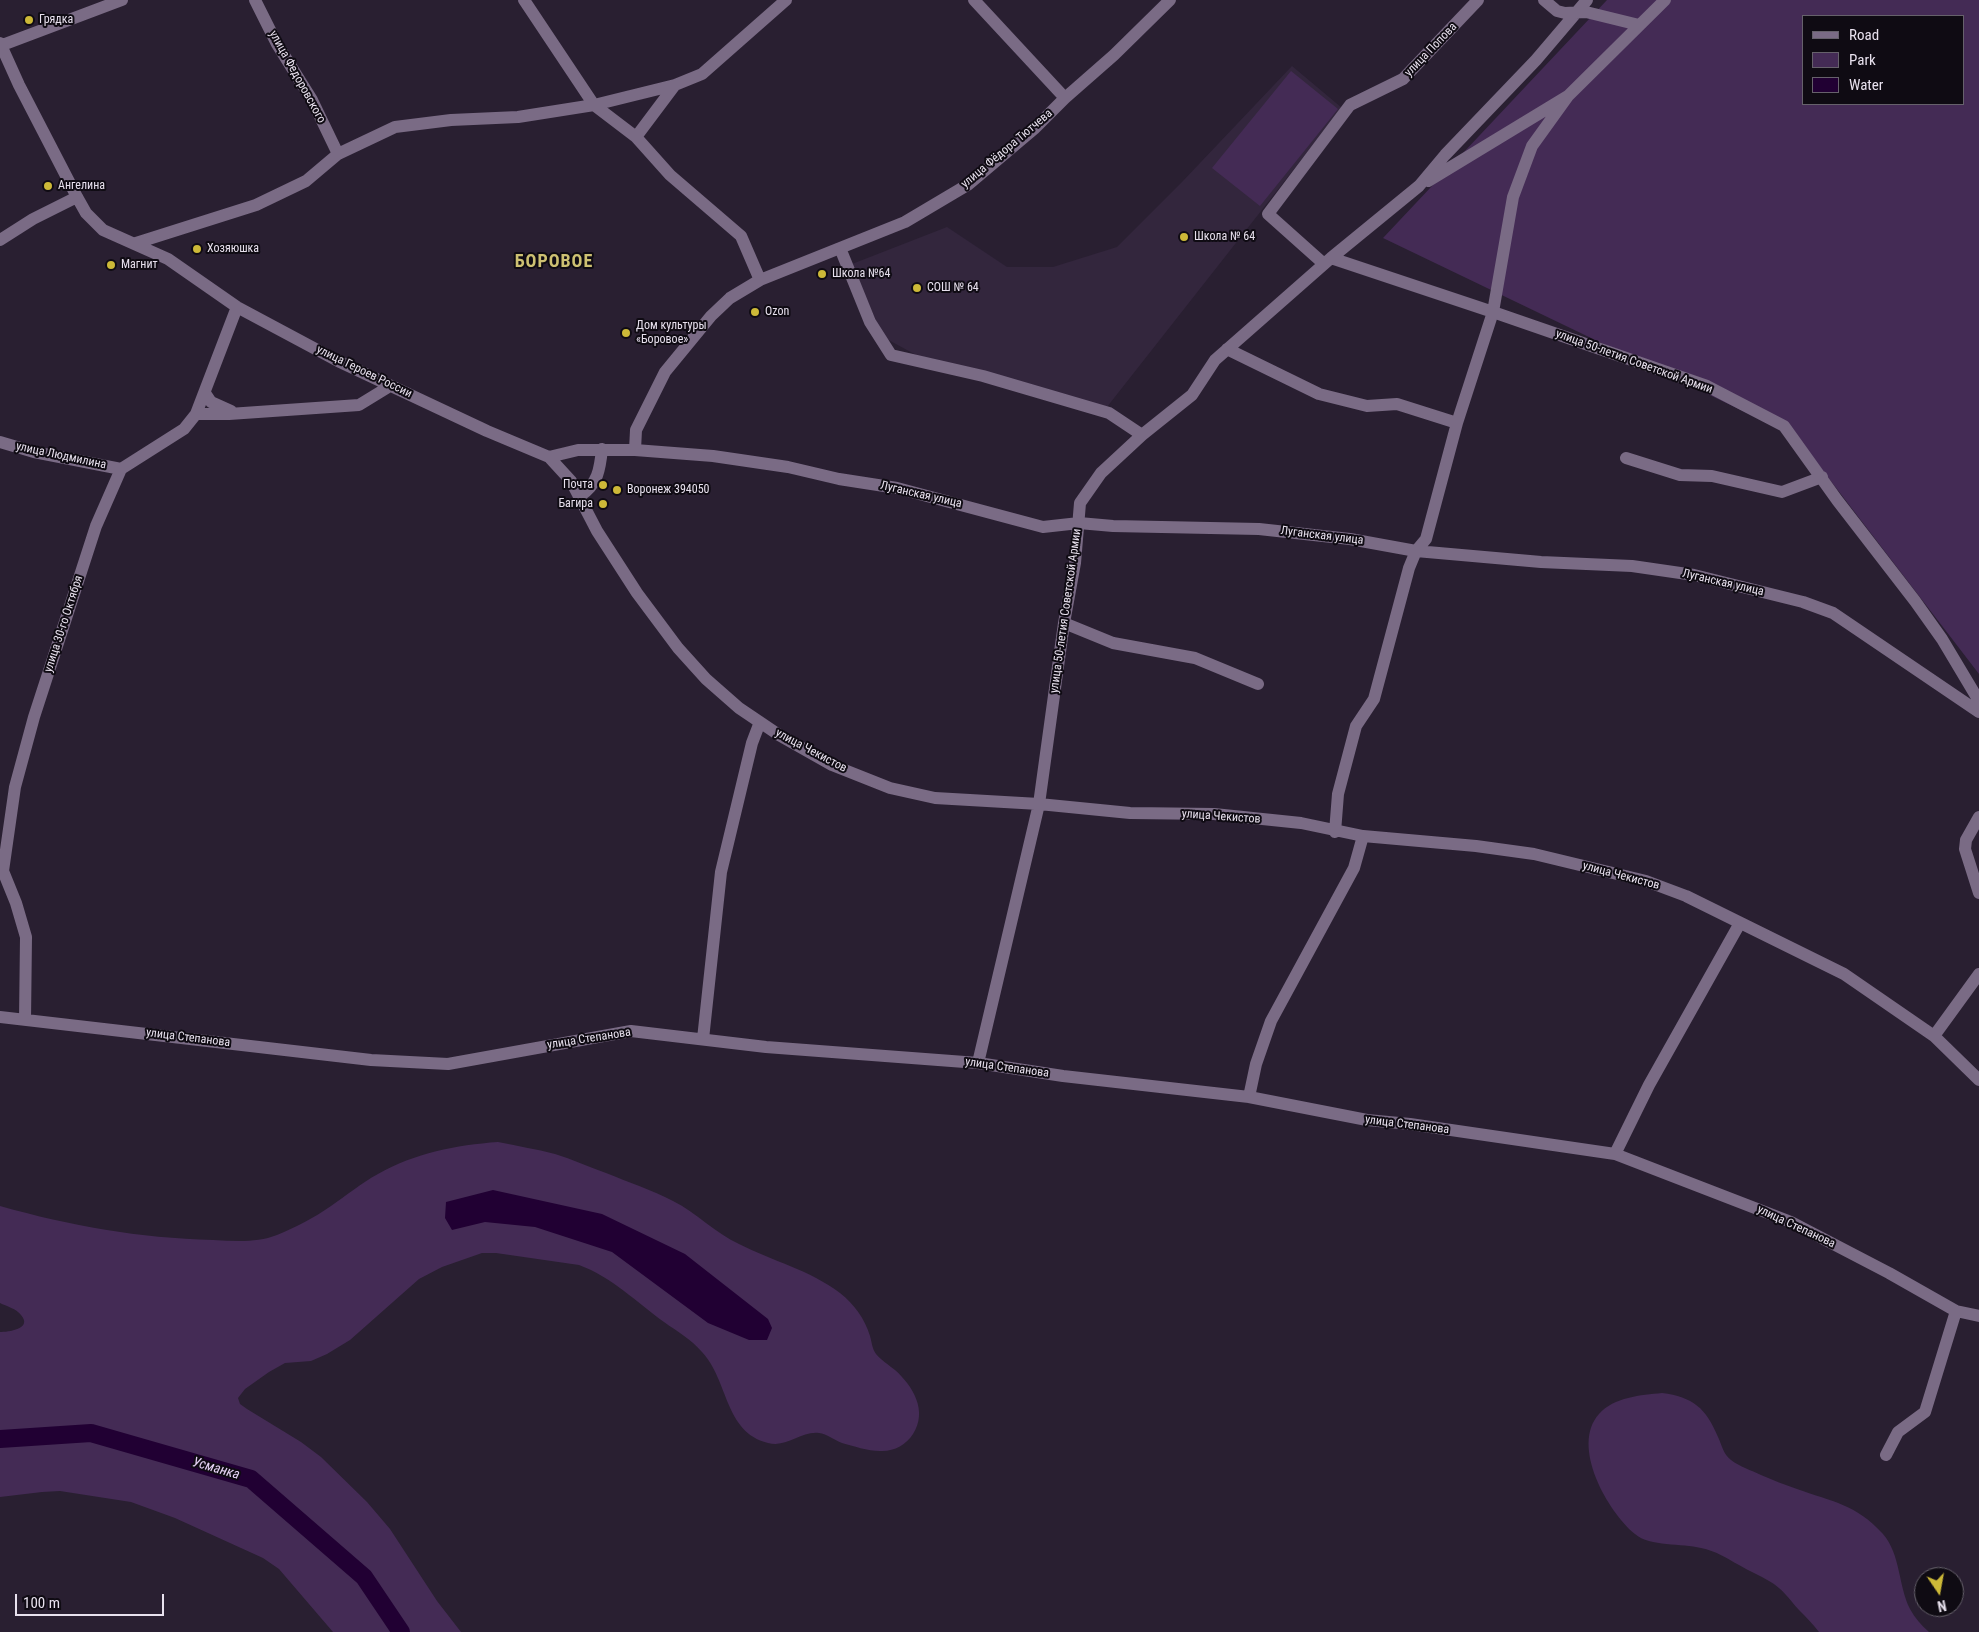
<!DOCTYPE html>
<html>
<head>
<meta charset="utf-8">
<style>
  body { margin:0 }
  #map { position:relative; width:1979px; height:1632px; overflow:hidden; background:#291f31; font-family:"Roboto Condensed",sans-serif }
  canvas { display:block }
  .legend { position:absolute; left:1802px; top:15px; width:162px; height:90px; box-sizing:border-box; background:#0f0b13; border:1px solid #66616b; margin:0; padding:6px 9px; list-style:none; font-size:15px; color:#e8e1ee }
  .legend li { display:flex; align-items:center; gap:10px; height:25px }
  .legend b { width:25px; border:1px solid #66616b }
  .north { position:absolute; left:1914px; top:1567px; width:50px; height:50px; box-sizing:border-box; background:#0f0b13; border:1px solid #66616b; border-radius:50%; rotate:168deg; font-size:14px; font-weight:700; line-height:20px; text-align:center; color:#e8e1ee }
  .north::after { content:''; display:block; margin:auto; width:18px; height:22px; background:#cdb938; clip-path:polygon(50% 0,100% 100%,50% 72%,0 100%) }
  .scale { position:absolute; left:15px; top:1594px; width:149px; height:22px; box-sizing:border-box; border:2px solid #e8e1ee; border-top:0; padding-left:6px; font-size:15px; line-height:18px; white-space:nowrap; color:#e8e1ee; -webkit-text-stroke:4px #0f0b13; paint-order:stroke }
</style>
</head>
<body>
<div id="map">
<canvas width="1979" height="1632"></canvas>
<ul class="legend">
<li><b style="height:6px;background:#7a6b85"></b>Road</li>
<li><b style="height:14px;background:#442b55"></b>Park</li>
<li><b style="height:14px;background:#210033"></b>Water</li>
</ul>
<div class="north">N</div>
<div class="scale">100 m</div>
</div>
<script>
const c = document.querySelector('canvas').getContext('2d');
c.lineJoin = 'round';
function fillPath(path, color) {
  c.fillStyle = color;
  c.fill(path, 'evenodd');
}
function strokePath(path, color, width, dash) {
  c.strokeStyle = color;
  c.lineWidth = width;
  c.lineCap = dash ? 'butt' : 'round';
  c.setLineDash(dash || []);
  c.stroke(path);
}
function label(font, color, halo, rows, align = 'center') {
  c.font = font + ' "Roboto Condensed",sans-serif';
  c.lineWidth = 4;
  c.setLineDash([]);
  c.textBaseline = 'middle';
  c.strokeStyle = halo;
  c.fillStyle = color;
  for (const [text, x, y, turn = 0] of rows) {
    c.save();
    c.translate(x, y);
    c.rotate((+turn || 0) * Math.PI / 180);
    c.textAlign = isNaN(turn) ? turn : align;
    if (halo) c.strokeText(text, 0, 0);
    c.fillText(text, 0, 0);
    c.restore();
  }
}
const built = new Path2D(`
  M1292 66 1342 108 1107 407 918 356 883 337 852 264 947 227 1007 267H1053L1117 247 1182 182Z`);
const green = new Path2D(`
  M1607 0H1979V674L1797 437 1383 238ZM1803 16H1963V104H1803Z
  M1291 71 1338 109 1260 206 1212 168Z
  M498 1142C517 1146 536 1149 555 1154 572 1159 589 1167 606 1173 628 1182 652 1190 673 1201 697 1213 715 1233 739 1244 772 1261 810 1270 840 1293 854 1304 865 1319 870 1336 872 1343 872 1348 876 1354 882 1361 889 1365 895 1370 913 1386 928 1411 913 1434 906 1445 893 1452 880 1451 868 1451 853 1446 842 1443 834 1440 827 1434 819 1433 800 1431 788 1448 768 1443 724 1432 729 1381 702 1352 691 1339 678 1332 664 1322 636 1302 612 1277 579 1265L496 1253H482L442 1267 419 1279 350 1340 327 1354 311 1361 285 1363 269 1372 245 1389 238 1398 240 1404 247 1409 301 1442 321 1457 367 1502 390 1529 437 1601 461 1632H333L279 1569 263 1558 175 1518 131 1502 60 1491 42 1492 0 1497V1332C8 1332 33 1329 21 1315 17 1309 6 1306 0 1303V1206C71 1226 139 1238 213 1240 235 1241 257 1243 277 1235 296 1227 314 1218 331 1206 346 1196 361 1183 378 1174 415 1153 456 1145 498 1142Z
  M1662 1393C1693 1397 1706 1408 1718 1437 1722 1445 1723 1454 1731 1460 1740 1467 1751 1470 1761 1475 1773 1480 1785 1485 1797 1489 1833 1502 1856 1504 1883 1534 1901 1555 1898 1585 1910 1609 1915 1618 1921 1625 1929 1632H1819C1813 1624 1806 1617 1799 1610 1789 1599 1782 1588 1769 1581 1759 1575 1749 1571 1739 1565 1726 1558 1716 1551 1701 1548 1682 1543 1650 1547 1635 1534 1608 1512 1570 1446 1599 1414 1614 1397 1641 1395 1662 1393Z`);
const water = new Path2D(`
  M493 1190 602 1214 685 1254 768 1319 772 1328 767 1340H749L708 1323 612 1252 535 1227 485 1222 452 1230 445 1218 446 1202Z`);
const river = new Path2D(`
  M0 1439 91 1433 251 1479 364 1577 401 1632`);
const minor = new Path2D(`
  M255 0 277 44 312 100 338 154
  M524 0 594 105 636 137 670 175 741 236 760 280
  M974 0 1065 98
  M1544 0 1557 11 1565 13 1586 12 1639 25
  M0 43 19 85 77 197 86 213 103 230 168 259 237 307 338 361 487 431 549 457 578 450H635L636 430 665 372 711 316 730 298 760 280 905 222 969 184 1034 129 1065 98 1114 55 1170 0
  M0 46 122 0
  M636 137 675 85
  M1428 181 1568 96 1665 0
  M0 240 33 219 77 197
  M136 243 256 205 306 181 338 154 395 127 451 120 518 117 594 105 675 85 702 74 786 0
  M840 248 870 322 891 355 983 376 1109 413 1142 435
  M1331 258 1493 312 1707 386 1784 426 1837 500 1915 601 1942 639 1979 701
  M1324 264 1268 214 1350 105 1403 79 1478 0
  M237 307 196 414H229L359 405 390 386
  M1227 349 1319 394 1367 406 1397 404 1457 423
  M205 393 211 402 231 411
  M0 442 34 452 121 469
  M635 450 713 456 788 467 839 479 897 488 1043 527 1079 523 1113 526 1259 529 1350 539 1416 551 1541 562 1632 566 1694 575 1803 602 1833 613 1979 712
  M549 457 571 481 597 531 637 593 678 648 706 679 739 708 779 735 832 765 890 788 935 798 1039 804 1130 813 1214 814 1301 823 1363 836 1476 846 1534 854 1646 881 1686 896 1844 974 1934 1036 1979 1080
  M1626 458 1680 475 1712 476 1782 492 1822 477
  M580 496C598 484 600 469 602 449
  M1064 623 1113 643 1195 658 1258 684
  M1979 817 1966 840 1965 849 1979 893
  M1335 832 1338 794 1356 726 1374 699 1409 568 1416 551 1426 539 1457 423 1493 312 1513 197 1532 146 1568 96
  M0 871H3L15 787 34 717 96 526 121 469 184 429 196 414
  M3 871 16 903 26 937 25 1020
  M0 1017 371 1060 448 1064 631 1031 766 1047 978 1063 1063 1076 1249 1097 1367 1120 1410 1124 1615 1154 1791 1222 1889 1273 1956 1311 1979 1316
  M1934 1036 1979 974
  M703 1039 721 872 752 743 760 722
  M978 1063 1039 804 1064 623 1075 563 1080 503 1101 473 1142 435 1192 395 1215 360 1331 258 1419 186 1445 155 1536 60 1587 0
  M1249 1097 1256 1064 1271 1021 1354 868 1363 836
  M1615 1154 1649 1085 1740 923
  M1886 1455 1898 1432 1925 1412 1956 1311`);
const markers = [
  [29,20,5,"#cdb938"],
  [48,186,5,"#cdb938"],
  [1184,237,5,"#cdb938"],
  [197,249,5,"#cdb938"],
  [111,265,5,"#cdb938"],
  [822,274,5,"#cdb938"],
  [917,288,5,"#cdb938"],
  [755,312,5,"#cdb938"],
  [626,333,5,"#cdb938"],
  [603,485,5,"#cdb938"],
  [617,490,5,"#cdb938"],
  [603,504,5,"#cdb938"]
];
const poiNames = [
  ["Грядка",39,20],
  ["Ангелина",58,186],
  ["Школа № 64",1194,237],
  ["Хозяюшка",207,249],
  ["Магнит",121,265],
  ["Школа №64",832,274],
  ["СОШ № 64",927,288],
  ["Ozon",765,312],
  ["Дом культуры",636,326],
  ["«Боровое»",636,340],
  ["Почта",593,485,"right"],
  ["Воронеж 394050",627,490],
  ["Багира",593,504,"right"]
];
const streetNames = [
  ["улица Попова",1431,50,-46],
  ["улица Федоровского",297,77,61],
  ["улица Фёдора Тютчева",1007,149,-40],
  ["улица 50-летия Советской Армии",1634,362,20],
  ["улица Героев России",364,372,26],
  ["улица Людмилина",61,456,12],
  ["Луганская улица",921,495,13],
  ["Луганская улица",1322,536,7],
  ["Луганская улица",1723,583,13],
  ["улица 50-летия Советской Армии",1066,611,-82],
  ["улица 30-го Октября",64,624,-72],
  ["улица Чекистов",811,751,28],
  ["улица Чекистов",1221,817,4],
  ["улица Чекистов",1621,876,15],
  ["улица Степанова",188,1038,7],
  ["улица Степанова",589,1039,-9],
  ["улица Степанова",1007,1068,8],
  ["улица Степанова",1407,1125,7],
  ["улица Степанова",1796,1227,25]
];
const waterNames = [
  ["Усманка",216,1469,16]
];
const districtNames = [
  ["БОРОВОЕ",554,262]
];
fillPath(built, '#33263d');
fillPath(green, '#442b55');
fillPath(water, '#210033');
strokePath(river, '#210033', 18);
strokePath(minor, '#7a6b85', 12);
for (const [x, y, r, color] of markers) {
  const dot = new Path2D();
  dot.arc(x, y, r, 0, 2 * Math.PI);
  c.fillStyle = color;
  c.fill(dot);
  strokePath(dot, '#0f0b13', 2);
}
label('12px', '#e8e1ee', '#0f0b13', poiNames, 'left');
label('12px', '#e8e1ee', '#0f0b13', streetNames);
label('italic 14px', '#e5d2f4', '#0f0b13', waterNames);
c.letterSpacing = '1px';
label('bold 18px', '#cdc072', '#0f0b13', districtNames);
c.letterSpacing = '0px';
</script>
</body>
</html>
